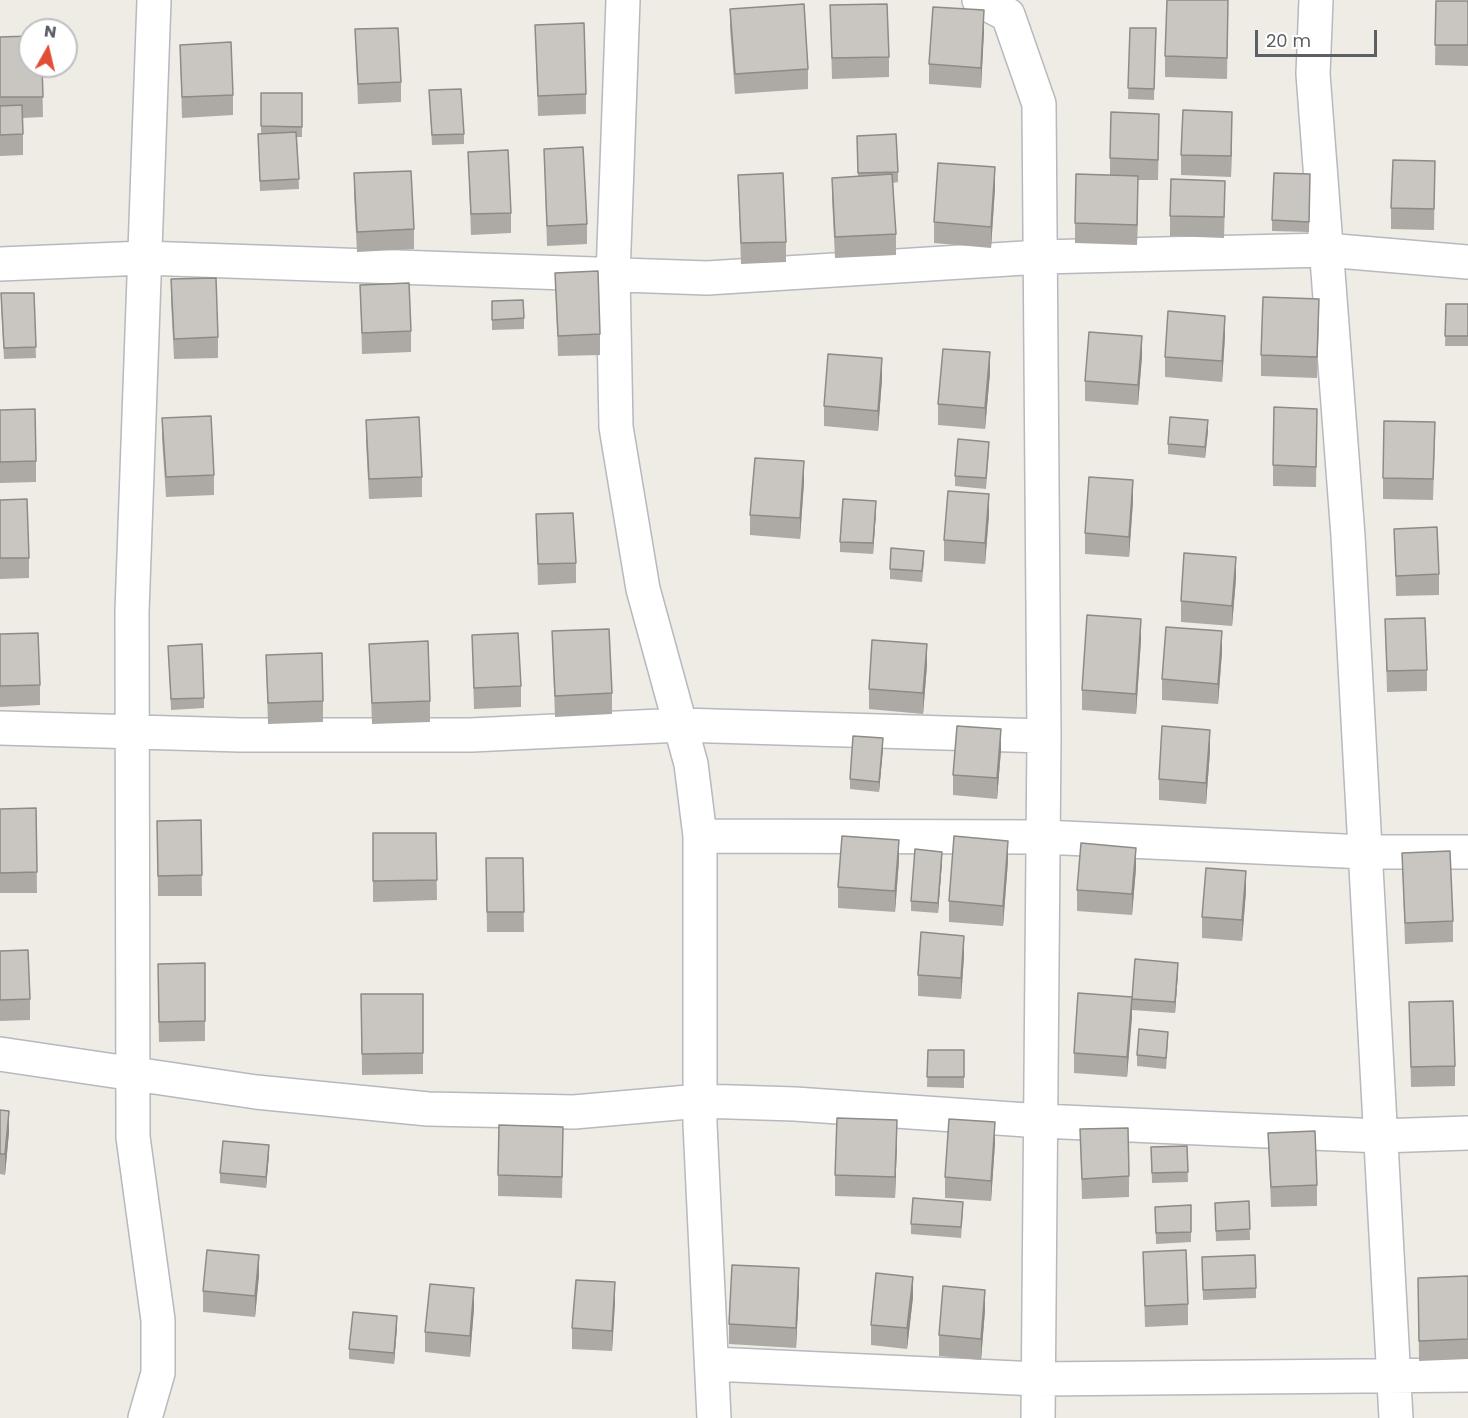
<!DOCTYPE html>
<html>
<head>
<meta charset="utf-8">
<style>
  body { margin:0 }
  #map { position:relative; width:1468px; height:1418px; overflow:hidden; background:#eeece4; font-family:Poppins,sans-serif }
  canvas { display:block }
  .north { position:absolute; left:18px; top:18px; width:60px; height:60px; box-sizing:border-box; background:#fff; border:2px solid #bebfc1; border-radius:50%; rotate:8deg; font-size:16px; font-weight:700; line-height:24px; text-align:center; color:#5c5f64 }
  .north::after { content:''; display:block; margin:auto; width:21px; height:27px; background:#e24d35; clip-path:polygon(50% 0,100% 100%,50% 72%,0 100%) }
  .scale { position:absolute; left:1255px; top:30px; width:122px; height:27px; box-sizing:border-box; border:3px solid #5c5f64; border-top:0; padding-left:8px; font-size:18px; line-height:21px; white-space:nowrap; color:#5c5f64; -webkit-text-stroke:4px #fff; paint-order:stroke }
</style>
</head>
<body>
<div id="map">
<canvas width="1468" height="1418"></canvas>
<div class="north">N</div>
<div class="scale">20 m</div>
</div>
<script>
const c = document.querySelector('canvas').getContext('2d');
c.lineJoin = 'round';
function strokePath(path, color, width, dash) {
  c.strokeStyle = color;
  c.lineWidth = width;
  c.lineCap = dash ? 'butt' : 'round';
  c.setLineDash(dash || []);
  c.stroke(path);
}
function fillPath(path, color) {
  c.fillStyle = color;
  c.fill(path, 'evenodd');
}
const minor = new Path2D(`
  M623 0 613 276 616 427 643 589 691 764 700 836V1124L714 1418
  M979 0 1008 15 1039 104 1044 736 1038 1418
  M1316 0 1313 74 1348 536 1396 1418
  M0 264 144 258 707 278 1040 257 1326 250 1468 262
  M0 728 240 735H471L681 725 1044 736
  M700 836 1043 837 1365 852H1468
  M0 1054 256 1092 428 1109 574 1112 700 1101 795 1104 1041 1121 1380 1136 1468 1133
  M713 1364 1038 1379 1468 1375
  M145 1418 158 1373V1320L133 1137 132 611 154 0`);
const wall = new Path2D(`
  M1436 1H1468V66L1435 65Z
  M830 5 889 57V77L832 79Z
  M730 9 808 69V89L735 94 730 29Z
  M1228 21 1227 79 1165 77V56Z
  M535 25 586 94V114L538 116Z
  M1130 28H1156L1154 100 1128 99Z
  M355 29 401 82V102L358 104Z
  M984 31 981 88 929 84V64Z
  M0 37 42 66 43 117 23 118V155L0 156Z
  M180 45 233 95V115L182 118Z
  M429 90 464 134V144L432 145Z
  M261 93H302V137H297L299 189 260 191 258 134H261Z
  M1232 132 1231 177 1181 175V155Z
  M1159 135 1158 180H1138L1137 245 1075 243V223L1110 175V158Z
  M857 136 898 172V182L893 183 896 234V255L835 258 832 198V178L858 176Z
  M544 149 587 224V244L547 246Z
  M468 152 511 213V233L471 235Z
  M1435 161 1434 230 1391 229V208Z
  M354 173 414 229V249L357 252 354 194Z
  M1310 174 1309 232 1272 231V220Z
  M738 175 786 242V262L741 264Z
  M995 188 991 248 934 243V222Z
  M1225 201 1224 238 1170 236V216Z
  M555 273 600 334V355L558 356Z
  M171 279 218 337V358L174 359 171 300Z
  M360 285 411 331V352L362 354Z
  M34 293 36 358 4 359 1 304Z
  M492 301 524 318V329L492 330Z
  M1446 304H1468V346H1445Z
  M1319 320 1317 378 1261 376V355Z
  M1225 336 1222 382 1165 377V357Z
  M1142 356 1138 405 1085 401V381Z
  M990 373 985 429 938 425V404Z
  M882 379 878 431 824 426V406Z
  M0 410 36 461V482L0 483Z
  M162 418 214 475V495L166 497 162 439Z
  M366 420 422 477V497L369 499 366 441Z
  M1317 429 1316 487 1273 486V465Z
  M1208 431 1205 458 1168 454V444Z
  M1435 442 1433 500 1383 499V478Z
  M989 452 986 489 955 486V476Z
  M804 482 800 539 750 535V515Z
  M0 500 29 558V578L0 579Z
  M1133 501 1129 557 1085 554V533Z
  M876 512 873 554 840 552V542Z
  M536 514 576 563V583L538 585Z
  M989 515 985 564 944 561V540Z
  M1394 529 1439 574V595L1396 596Z
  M924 561 922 582 890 579V569Z
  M1236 578 1232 626 1181 622V601Z
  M1385 619 1427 670V691L1387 692Z
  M552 631 612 693V714L555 717Z
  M0 634 40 685V705L0 707Z
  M472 635 521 686V707L474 709Z
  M1141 640 1136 714 1082 710V690Z
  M369 644 430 701V722L372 724Z
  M168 646 204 698V708L171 710Z
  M1222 652 1218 704 1162 700V679Z
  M266 655 323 701V722L268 724Z
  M927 665 923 714 869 709V689Z
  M883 749 879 792 850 789V779Z
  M1001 750 997 799 953 795V775Z
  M1210 751 1206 804 1159 800V779Z
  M36 808 37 893H0V809Z
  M201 820 202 896H158L157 821Z
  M373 833H436L437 900 373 902Z
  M1402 853 1453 921V942L1405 944Z
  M486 858H523L524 932H487Z
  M899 860 895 912 838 908V887Z
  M1008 861 1003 926 949 922V901Z
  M942 862 938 913 911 911V901Z
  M1136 868 1132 915 1077 911V890Z
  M1246 891 1242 941 1202 938V917Z
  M0 951 30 999V1020L0 1021Z
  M964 956 961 999 918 996V975Z
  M205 963V1041L159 1042 158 985Z
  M1178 973 1175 1013 1132 1010 1127 1077 1074 1073V1053L1132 997Z
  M361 994H423V1074L362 1075Z
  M1409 1002 1455 1066V1086L1411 1087Z
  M1168 1042 1166 1069 1137 1066V1055Z
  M928 1050H964V1088L927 1087Z
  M0 1110 9 1132 5 1175 0 1174Z
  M1080 1129 1129 1176V1197L1082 1199Z
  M1268 1133 1317 1185V1206L1271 1207Z
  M897 1141 895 1198 835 1196V1175Z
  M995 1143 991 1201 945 1198V1177Z
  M1187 1146 1188 1182 1152 1183 1151 1147Z
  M563 1147 562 1198 498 1196V1175Z
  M269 1155 266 1188 220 1183V1173Z
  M1249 1201 1250 1240 1216 1241 1215 1203Z
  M1191 1205V1242L1156 1244 1155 1207Z
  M963 1212 961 1238 911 1234V1224Z
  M1143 1252 1188 1304V1325L1145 1327Z
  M1202 1257 1256 1288V1298L1203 1300Z
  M259 1275 255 1317 203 1312V1291Z
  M1468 1276V1359L1419 1361 1418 1278Z
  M799 1289 796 1348 729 1344V1324Z
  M913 1297 907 1349 871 1345V1325Z
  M615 1302 612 1351 572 1349V1328Z
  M474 1308 470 1357 425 1352V1332Z
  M985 1310 981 1360 939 1356V1335Z
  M397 1327 394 1364 349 1359V1349Z`);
const shadedWall = new Path2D(`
  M984 10V31L981 88V68Z
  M1232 112V132L1231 177V156Z
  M995 167V188L991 248V227Z
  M1138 176V197L1137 245V225Z
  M1225 316V336L1222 382V361Z
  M1142 336V356L1138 405V385Z
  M990 352V373L985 429V408Z
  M882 358V379L878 431V411Z
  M1208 420V431L1205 458V447Z
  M804 461V482L800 539V518Z
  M1133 480V501L1129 557V537Z
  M989 494V515L985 564V543Z
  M876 501V512L873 554V543Z
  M1236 557V578L1232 626V606Z
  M1141 619V640L1136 714V694Z
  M1222 631V652L1218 704V684Z
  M927 644V665L923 714V693Z
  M1001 729V750L997 799V778Z
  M1210 730V751L1206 804V783Z
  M883 738V749L879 792V782Z
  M899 840V860L895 912V891Z
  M1008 841V861L1003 926V906Z
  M1136 848V868L1132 915V894Z
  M942 852V862L938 913V903Z
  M1246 871V891L1242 941V920Z
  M964 936V956L961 999V978Z
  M1178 963V973L1175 1013V1002Z
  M1132 997V1018L1127 1077V1057Z
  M9 1111V1132L5 1175V1154Z
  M897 1120V1141L895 1198V1177Z
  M995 1122V1143L991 1201V1181Z
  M269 1145V1155L266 1188V1177Z
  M259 1255V1275L255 1317V1296Z
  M799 1268V1289L796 1348V1328Z
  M913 1277V1297L907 1349V1328Z
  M615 1282V1302L612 1351V1331Z
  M474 1288V1308L470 1357V1336Z
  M985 1290V1310L981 1360V1339Z
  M397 1316V1327L394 1364V1353Z`);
const building = new Path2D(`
  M1167 0H1228L1227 58 1165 56Z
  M1436 1H1468V45H1435Z
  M804 4 808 69 735 74 730 9Z
  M887 4 889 57 832 58 830 5Z
  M933 7 984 10 981 68 929 64Z
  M584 23 586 94 538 96 535 25Z
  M398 28 401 82 358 84 355 29Z
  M1130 28H1156L1154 89 1128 88Z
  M30 36V66H42L43 97H0V37Z
  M231 42 233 95 182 97 180 45Z
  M461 89 464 134 432 135 429 90Z
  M261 93H302V127L261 126Z
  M22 105 23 134 0 135V106Z
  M1183 110 1232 112 1231 156 1181 155Z
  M1111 112 1159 114 1158 160 1110 158Z
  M296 132 299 179 260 181 258 134Z
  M896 134 898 172 858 173 857 136Z
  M583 147 587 224 547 226 544 149Z
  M508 150 511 213 471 214 468 152Z
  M1393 160 1435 161 1434 209 1391 208Z
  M938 163 995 167 991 227 934 222Z
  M411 171 414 229 357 232 354 173Z
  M783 173 786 242 741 243 738 175Z
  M1274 173 1310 174 1309 222 1272 220Z
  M892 174 896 234 835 237 832 178Z
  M1076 174 1138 176 1137 225 1075 223Z
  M1171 179 1225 181 1224 217 1170 216Z
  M598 271 600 334 558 336 555 273Z
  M216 278 218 337 174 339 171 279Z
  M409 283 411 331 362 333 360 285Z
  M1 293H34L36 347 4 348Z
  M1263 297 1319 299 1317 357 1261 355Z
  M523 300 524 318 492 320V301Z
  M1446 304H1468V336H1445Z
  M1168 311 1225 316 1222 361 1165 357Z
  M1089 332 1142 336 1138 385 1085 381Z
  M943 349 990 352 985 408 938 404Z
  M828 354 882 358 878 411 824 406Z
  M1274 407 1317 409 1316 467 1273 465Z
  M35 409 36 461 0 462V410Z
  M211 416 214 475 166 477 162 418Z
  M419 417 422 477 369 479 366 420Z
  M1170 417 1208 420 1205 447 1168 444Z
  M1384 421 1435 422 1433 479 1383 478Z
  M958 439 989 442 986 478 955 476Z
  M755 458 804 461 800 518 750 515Z
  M1089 477 1133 480 1129 537 1085 533Z
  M948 491 989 494 985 543 944 540Z
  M27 499 29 558H0V500Z
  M843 499 876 501 873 543 840 542Z
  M573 513 576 563 538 564 536 514Z
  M1437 527 1439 574 1396 576 1394 529Z
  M891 548 924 551 922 571 890 569Z
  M1184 553 1236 557 1232 606 1181 601Z
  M1087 615 1141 619 1136 694 1082 690Z
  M1425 618 1427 670 1387 671 1385 619Z
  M1166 627 1222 631 1218 684 1162 679Z
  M609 629 612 693 555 696 552 631Z
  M38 633 40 685 0 686V634Z
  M518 633 521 686 474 688 472 635Z
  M872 640 927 644 923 693 869 689Z
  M428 641 430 701 372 703 369 644Z
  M202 644 204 698 171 699 168 646Z
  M322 653 323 701 268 703 266 655Z
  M957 726 1001 729 997 778 953 775Z
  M1162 726 1210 730 1206 783 1159 779Z
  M853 736 883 738 879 782 850 779Z
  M36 808 37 872 0 873V809Z
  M201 820 202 875 158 876 157 821Z
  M373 833H436L437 880 373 881Z
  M842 836 899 840 895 891 838 887Z
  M954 836 1008 841 1003 906 949 901Z
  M1081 843 1136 848 1132 894 1077 890Z
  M915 849 942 852 938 903 911 901Z
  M1450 851 1453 921 1405 923 1402 853Z
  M486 858H523L524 912H487Z
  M1206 868 1246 871 1242 920 1202 917Z
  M921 932 964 936 961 978 918 975Z
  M28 950 30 999 0 1000V951Z
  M1135 959 1178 963 1175 1002 1132 999Z
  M205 963V1021L159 1022 158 964Z
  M1078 993 1132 997 1127 1057 1074 1053Z
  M361 994H423V1053L362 1054Z
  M1453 1001 1455 1066 1411 1067 1409 1002Z
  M1139 1029 1168 1032 1166 1058 1137 1055Z
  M928 1050H964V1077H927Z
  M0 1110 9 1111 5 1154H0Z
  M837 1118 897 1120 895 1177 835 1175Z
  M949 1119 995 1122 991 1181 945 1177Z
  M499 1125 563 1127 562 1177 498 1175Z
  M1128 1128 1129 1176 1082 1179 1080 1129Z
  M1315 1131 1317 1185 1271 1187 1268 1133Z
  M223 1141 269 1145 266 1177 220 1173Z
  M1187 1146 1188 1172 1152 1173 1151 1147Z
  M913 1198 963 1202 961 1227 911 1224Z
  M1249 1201 1250 1229 1216 1231 1215 1203Z
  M1191 1205V1232L1156 1233 1155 1207Z
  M207 1250 259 1255 255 1296 203 1291Z
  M1186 1250 1188 1304 1145 1306 1143 1252Z
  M1255 1255 1256 1288 1203 1290 1202 1257Z
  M732 1265 799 1268 796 1328 729 1324Z
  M876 1273 913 1277 907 1328 871 1325Z
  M1468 1276V1339L1419 1341 1418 1278Z
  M576 1280 615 1282 612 1331 572 1328Z
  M430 1284 474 1288 470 1336 425 1332Z
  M943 1286 985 1290 981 1339 939 1335Z
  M353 1312 397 1316 394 1353 349 1349Z`);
strokePath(minor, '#b6b9bd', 36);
strokePath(minor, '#fff', 33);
fillPath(wall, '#adaaa6');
fillPath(shadedWall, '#8d8b87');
fillPath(building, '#c9c6c1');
strokePath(building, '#8d8b87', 1.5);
</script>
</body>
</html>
